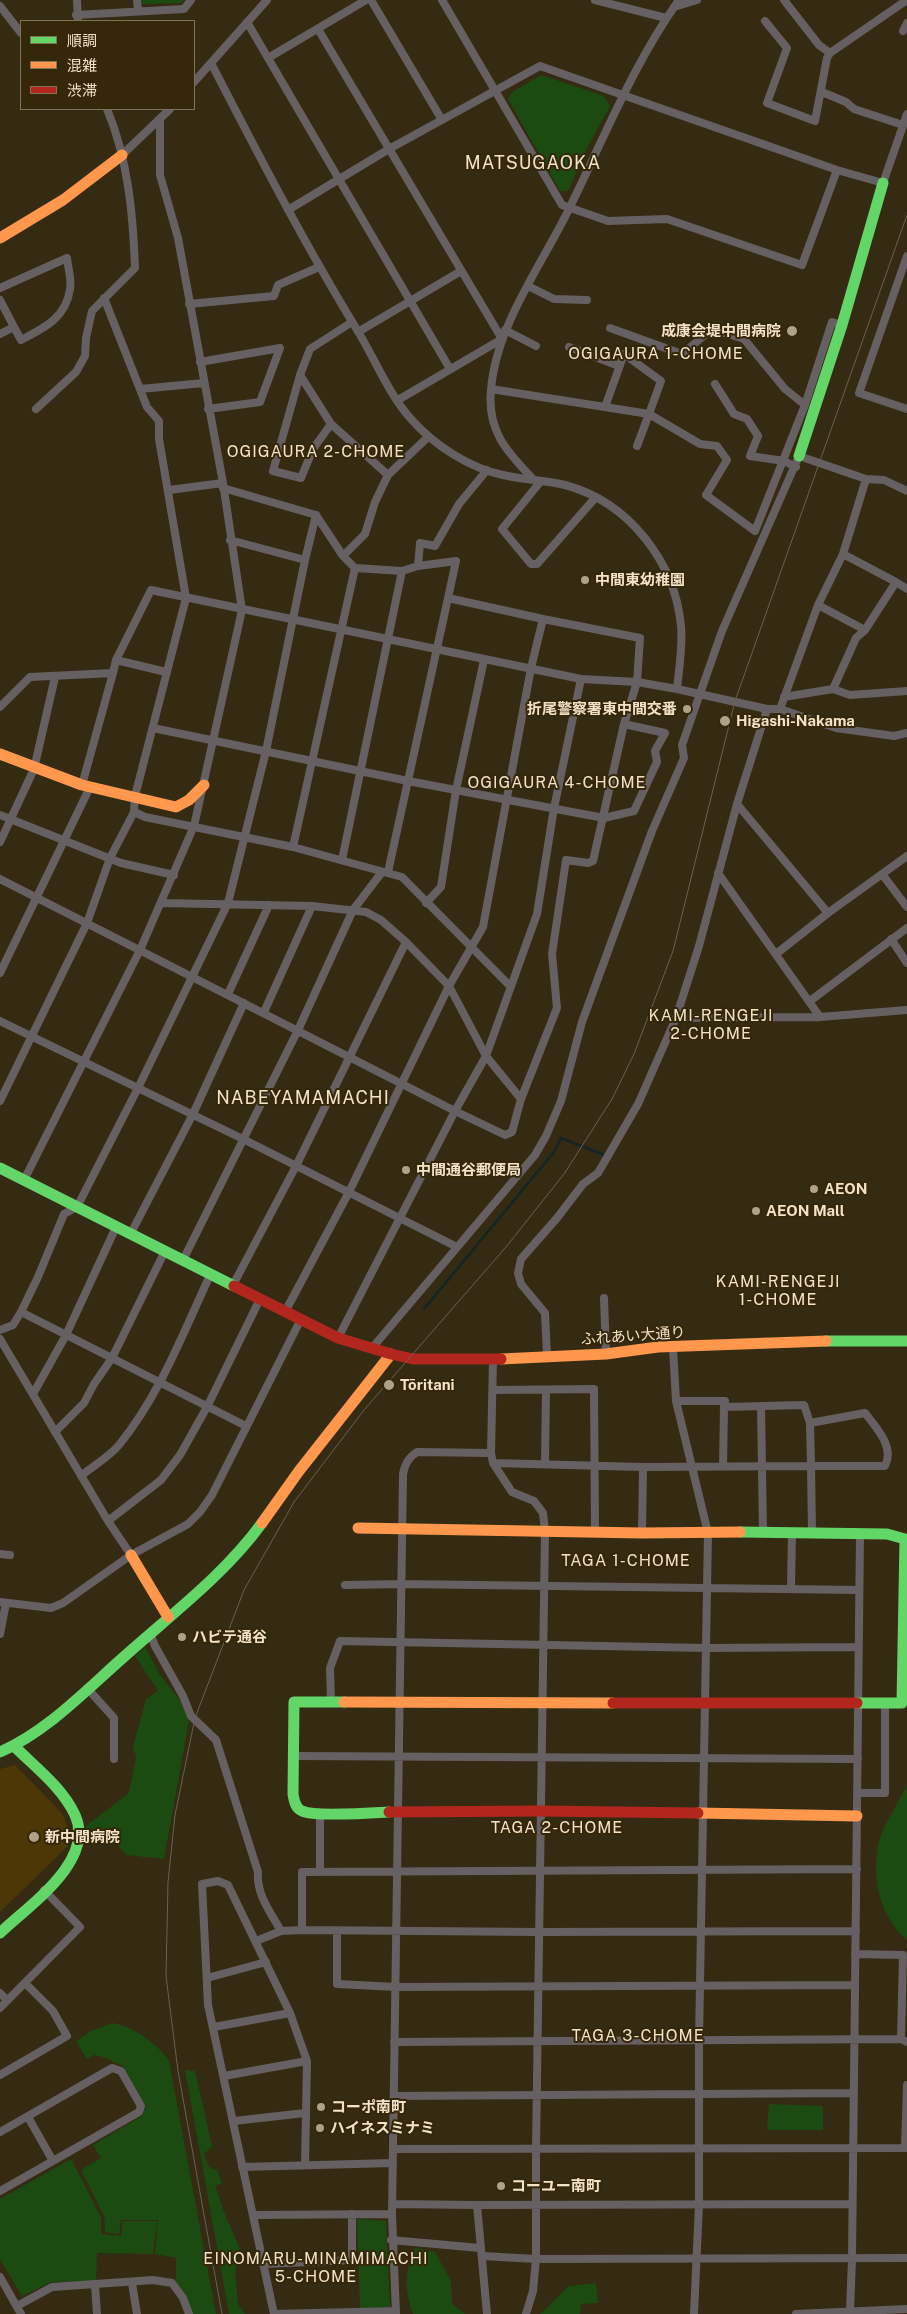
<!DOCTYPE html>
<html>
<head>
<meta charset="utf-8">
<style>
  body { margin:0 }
  #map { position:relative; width:907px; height:2314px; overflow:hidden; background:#352a12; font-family:"Public Sans","Noto Sans JP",sans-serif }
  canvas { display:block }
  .legend { position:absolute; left:20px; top:20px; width:175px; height:90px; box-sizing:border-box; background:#35270a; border:1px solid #817256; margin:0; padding:6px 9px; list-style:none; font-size:15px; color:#f2e3c8 }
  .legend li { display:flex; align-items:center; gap:10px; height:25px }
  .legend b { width:25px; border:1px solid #817256 }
</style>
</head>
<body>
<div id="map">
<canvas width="907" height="2314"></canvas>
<ul class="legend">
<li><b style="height:6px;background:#63d668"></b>順調</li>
<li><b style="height:6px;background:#ff974d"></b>混雑</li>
<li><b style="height:6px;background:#b3261e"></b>渋滞</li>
</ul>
</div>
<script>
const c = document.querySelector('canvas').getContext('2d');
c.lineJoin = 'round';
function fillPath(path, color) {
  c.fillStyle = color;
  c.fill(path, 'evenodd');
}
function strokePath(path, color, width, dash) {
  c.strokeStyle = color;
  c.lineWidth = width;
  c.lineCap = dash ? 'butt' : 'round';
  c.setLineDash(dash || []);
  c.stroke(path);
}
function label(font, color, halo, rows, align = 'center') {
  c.font = font + ' "Public Sans","Noto Sans JP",sans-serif';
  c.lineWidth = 4;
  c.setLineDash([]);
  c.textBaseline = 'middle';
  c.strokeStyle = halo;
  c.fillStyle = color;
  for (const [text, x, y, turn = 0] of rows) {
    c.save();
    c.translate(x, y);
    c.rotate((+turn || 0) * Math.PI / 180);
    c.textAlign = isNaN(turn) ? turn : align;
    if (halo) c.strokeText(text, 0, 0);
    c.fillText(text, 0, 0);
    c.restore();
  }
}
const built = new Path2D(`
  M15 1765 62 1813 68 1828V1846L0 1912V1769Z`);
const green = new Path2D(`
  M142 0H184L181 3 142 4Z
  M541 75 604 96 610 106 585 152 568 191H560L508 99 512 92Z
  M145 1647 160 1675 180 1700 189 1721 164 1859 126 1855 104 1830 86 1843V1826L129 1793 136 1757 133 1747 146 1699 158 1691 135 1656Z
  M907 1785V1940C879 1917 871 1875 879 1841 884 1824 899 1802 907 1785Z
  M112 2023C133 2026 158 2044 169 2061L216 2314H192L176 2285V2258L155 2254 158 2220H121L119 2234 105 2232 104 2216 81 2170 101 2158 93 2145 142 2116 146 2106 123 2066 103 2057 94 2055 87 2059 76 2041 91 2031Z
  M185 2070 195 2071 212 2146 204 2154 209 2167 217 2170 222 2183 215 2186 224 2212 240 2249 235 2272 238 2304 245 2314H229Z
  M769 2104 823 2106V2130H767Z
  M71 2159 101 2217V2234L121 2236 123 2221H157L153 2254 97 2253 96 2281 52 2282 22 2296 0 2259V2199Z
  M357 2219 386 2221 390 2307 360 2308Z
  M415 2248 435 2252 451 2281 452 2304 465 2314H413C404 2288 404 2272 415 2248Z
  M596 2283 598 2303 581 2304 580 2314H540L569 2286Z`);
const stream = new Path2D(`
  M424 1309 554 1152 561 1138 604 1155`);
const street = new Path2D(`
  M77 0 78 21
  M137 0 138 10
  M371 0 442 120
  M442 0 562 205 608 221 667 219 802 265 837 170
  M595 0 666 18
  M784 0 819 45 830 53
  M0 6 21 33
  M674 7 697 0
  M76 15 184 9 191 0
  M765 21 787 48 767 103 815 121 827 58 830 53 907 0
  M247 22 268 58 366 0
  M318 29 502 339
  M903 31 907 23
  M268 58 450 369
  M211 63C258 154 305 245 359 333 375 360 390 396 411 419 434 445 469 468 503 475 524 480 545 480 565 485 629 502 675 562 681 626 683 646 679 669 677 689
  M194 82 267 0
  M822 92 846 102 854 109 903 125
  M122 155 170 109
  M288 210 389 149 540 66 837 170 883 183 907 114
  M907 256 859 393 907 409
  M528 286 554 299 587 300
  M0 288 67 258C68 268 72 280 70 289 66 318 44 328 21 340L14 327
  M0 300 14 327 0 334
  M189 304 274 296 278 285 319 267
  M610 328 682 354 712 329 744 339 785 389 805 405
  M505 330 536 346
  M358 332 461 271
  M569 347 619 366
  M200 362 280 348 260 402 208 409
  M300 375 331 424 388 475
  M715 384 734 414 747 419 758 436 750 456 784 461 796 467
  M140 389 204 383
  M491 389 649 414 661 381 624 354 605 407
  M398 400 502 339
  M36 409 76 372 85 356 86 338 92 311 135 268C133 214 128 159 107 109
  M331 424 313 449 301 478 273 471 300 375 310 349 352 322
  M637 446 649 414 700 444 717 446 727 460 706 495 755 531 805 405 832 322 842 325
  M532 478C506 451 487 430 491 390 496 325 542 265 570 207 604 138 634 63 679 0
  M541 481 502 529 531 564H537L596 497
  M169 490 223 483
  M230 540 305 560
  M843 554 896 582
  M343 556 365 534 375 502 388 475 428 437
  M418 566 420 543 435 546 459 504 487 470
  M818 605 865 630
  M116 660 166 672
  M833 689 856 638 865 630 896 582 907 589
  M784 697 833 689 850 695 907 691
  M0 707 30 677 113 673 116 660 151 590 581 679 637 682 677 689 767 709H780L836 728 894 736 907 733
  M780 709 818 605 843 554 866 479
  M153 728 408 781 604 818 634 811 657 762 655 751 665 733 624 724
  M82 785 113 673
  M737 804 828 913
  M134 812 145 817 293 847 402 877 510 986
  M0 815 121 863 174 875
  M0 842 34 769 55 677
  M293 847 355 568
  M342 860 402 571
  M388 872 448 598
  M718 873 820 1017
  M882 874 907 907
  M0 879 455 1111 505 1135 512 1132 521 1099 557 1008 552 954 566 860 588 863 593 861 624 724 637 682 640 638 543 619 448 598 456 561 418 566 402 571 355 568 343 556 316 515 223 488
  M161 903 312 906 366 912 381 920 406 942 449 986 486 1056 521 1099
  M426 903 441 887 456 790 484 660
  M891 939 907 963
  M776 954 828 913 907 856
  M0 973 90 787
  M228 994 269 905
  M810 1001 907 928
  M264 1012 312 906
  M676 1018 820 1017 907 1010
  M0 1021 245 1140 457 1247
  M0 1101 87 923 110 858 134 812 135 796 186 598 159 439V421L147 407 104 298
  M24 1180 140 950 194 826 242 610 223 483 178 238 160 175V120
  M131 1233 193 1114 244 1003
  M183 1260 298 1030 353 910 382 872
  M233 1285 296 1166 406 942
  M604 1298 606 1354
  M21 1312 246 1426
  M285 1312 349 1192 449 986 483 927 531 668 543 619
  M0 1330 13 1325 21 1312 38 1277 64 1214 77 1207 138 1088 228 903 266 751 305 560 316 515
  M338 1338 455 1111 486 1056 537 914 554 808 581 679
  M0 1339 108 1521 131 1555
  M373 1347 535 1155 546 1136 561 1101 582 1022 652 831 684 758 682 745 722 631 799 456 866 479 884 480 907 491
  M673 1348 676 1401 708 1533 699 2040V2204L694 2314
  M547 1356 545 1313 521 1284 518 1273 521 1259 557 1218 583 1184 598 1173 638 1104 676 1018 699 946 737 804 767 709
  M493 1359 491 1453 493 1463 512 1492 534 1501 543 1513 545 1531 536 2149V2259L533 2291 526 2314
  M493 1390 594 1389 595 1531
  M33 1394 66 1335 116 1227
  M676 1401H725L724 1407 804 1405 810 1423 811 1466H885C895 1447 876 1427 865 1413L810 1423
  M761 1406 763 1532
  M55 1432 84 1403 94 1384 112 1358 165 1251
  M493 1463 643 1467 811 1466 812 1532
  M545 1464 546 1390
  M723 1467 724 1407
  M81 1476C93 1466 109 1457 119 1445 160 1395 184 1331 211 1273
  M108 1521 161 1480 180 1455 207 1407 260 1299
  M642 1533 643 1467
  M0 1554 10 1555
  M345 1585 401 1584 858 1590
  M791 1589 792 1533
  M0 1602 51 1608 63 1603 131 1555 188 1524 200 1512 212 1495 301 1319
  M150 1633 155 1646 183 1696 191 1716 216 1740 258 1872C256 1894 271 1913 281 1931
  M0 1634 6 1603
  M87 1688 114 1718V1759
  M331 1701 330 1668 340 1641 706 1648 858 1647
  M294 1756 858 1759
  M858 1793H885V1704
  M320 1813V1871
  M302 1930V1872L857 1869
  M337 1931V1984L396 1987 855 1985
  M256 1941 281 1931 302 1930 539 1932 856 1931
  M855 1954 903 1955 901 2039
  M207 1978 266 1962
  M0 1993 7 2000
  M0 2008 80 1927 44 1890
  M214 2027 290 2013
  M394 2042 901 2039 907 2042
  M0 2075 67 2036 53 2011 25 1983
  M224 2076 307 2061
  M394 2096 853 2093
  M28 2117 53 2161
  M234 2121 305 2113
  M0 2132 112 2068 121 2071 141 2106 139 2112 0 2191
  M905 2148 907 2085
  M394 2149 907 2148
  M242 2167 393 2163
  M393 2204 477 2205 852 2204
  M477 2205 487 2314
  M254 2215 392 2214
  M391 2240 480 2248
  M482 2256 536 2259 907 2258
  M265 2264 352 2260V2214
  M0 2277 21 2314
  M132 2283 137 2314
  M95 2285 97 2314
  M17 2306 52 2287 153 2280 172 2283 183 2298 189 2314
  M850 2311 852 2259 860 1534
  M274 2314 208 2005 202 1884 218 1881 228 1885 290 2013 307 2061 305 2165
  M274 2314 396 2311
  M396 2314 392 2214 403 1474C405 1464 408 1458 417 1452L491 1453
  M796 2314 907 2309`);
const fast = new Path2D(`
  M799 456 842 325 883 183
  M0 1168 234 1286
  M826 1341H907
  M740 1532 887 1534 905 1539 902 1703H857
  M344 1702H294L293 1794C294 1800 295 1808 302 1811 314 1817 372 1813 389 1812
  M0 1752C48 1731 87 1689 126 1655 173 1613 225 1574 262 1523
  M0 1933C28 1906 96 1861 75 1815 62 1787 35 1767 14 1746`);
const slow = new Path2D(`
  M0 238 63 200 122 155
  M0 754 82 785 176 807 189 800 204 785
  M501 1359 606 1354 658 1347 826 1341
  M262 1523 299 1471 391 1354
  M358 1528 642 1533 740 1532
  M131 1555 168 1617
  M344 1702 613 1703
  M698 1813 857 1816`);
const jam = new Path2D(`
  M234 1286 338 1338 391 1354 413 1359H501
  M613 1703H857
  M389 1812 542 1811 698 1813`);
const tram = new Path2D(`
  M222 2314 178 2071 166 1976 168 1882 175 1815 195 1718 244 1590 294 1502 364 1410 506 1247 564 1174 612 1099 634 1054 673 951 735 701 907 215`);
const markers = [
  [792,331,6,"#b0a288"],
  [585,580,5,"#b0a288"],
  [687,709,5,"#b0a288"],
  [725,721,6,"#b0a288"],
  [406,1170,5,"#b0a288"],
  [814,1189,5,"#b0a288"],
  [756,1211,5,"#b0a288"],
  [389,1385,6,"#b0a288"],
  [182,1637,5,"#b0a288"],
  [34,1837,6,"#b0a288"],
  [321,2107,5,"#b0a288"],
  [320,2128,5,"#b0a288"],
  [501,2186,5,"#b0a288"]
];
const poiNames = [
  ["成康会堤中間病院",781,331,"right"],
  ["中間東幼稚園",595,580],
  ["折尾警察署東中間交番",677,709,"right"],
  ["Higashi-Nakama",736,721],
  ["中間通谷郵便局",416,1170],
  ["AEON",824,1189],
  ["AEON Mall",766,1211],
  ["Tōritani",400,1385],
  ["ハビテ通谷",192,1637],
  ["新中間病院",45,1837],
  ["コーポ南町",331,2107],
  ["ハイネスミナミ",330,2128],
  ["コーユー南町",511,2186]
];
const streetNames = [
  ["ふれあい大通り",633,1336,-4]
];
const neighbourhoodNames = [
  ["OGIGAURA 1-CHOME",656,354],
  ["OGIGAURA 2-CHOME",316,452],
  ["OGIGAURA 4-CHOME",557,783],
  ["KAMI-RENGEJI",711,1016],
  ["2-CHOME",711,1034],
  ["KAMI-RENGEJI",778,1282],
  ["1-CHOME",778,1300],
  ["TAGA 1-CHOME",626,1561],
  ["TAGA 2-CHOME",557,1828],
  ["TAGA 3-CHOME",638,2036],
  ["EINOMARU-MINAMIMACHI",316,2259],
  ["5-CHOME",316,2277]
];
const quarterNames = [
  ["MATSUGAOKA",533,163],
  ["NABEYAMAMACHI",303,1098]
];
fillPath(built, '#4c3706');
fillPath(green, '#1c4b11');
strokePath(stream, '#132524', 2.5);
strokePath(street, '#676063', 8);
strokePath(fast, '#63d668', 11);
strokePath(slow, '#ff974d', 11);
strokePath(jam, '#b3261e', 11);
strokePath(tram, '#686156', 1);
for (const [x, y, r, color] of markers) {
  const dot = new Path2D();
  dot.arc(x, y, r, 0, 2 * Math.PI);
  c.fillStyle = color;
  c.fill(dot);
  strokePath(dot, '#35270a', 2);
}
label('bold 15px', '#f2e3c8', '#35270a', poiNames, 'left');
label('15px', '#f2e3c8', '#35270a', streetNames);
c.letterSpacing = '1px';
label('16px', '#f2e3c8', '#35270a', neighbourhoodNames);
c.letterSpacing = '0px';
c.letterSpacing = '1px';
label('18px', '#f2e3c8', '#35270a', quarterNames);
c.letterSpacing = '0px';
</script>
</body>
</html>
